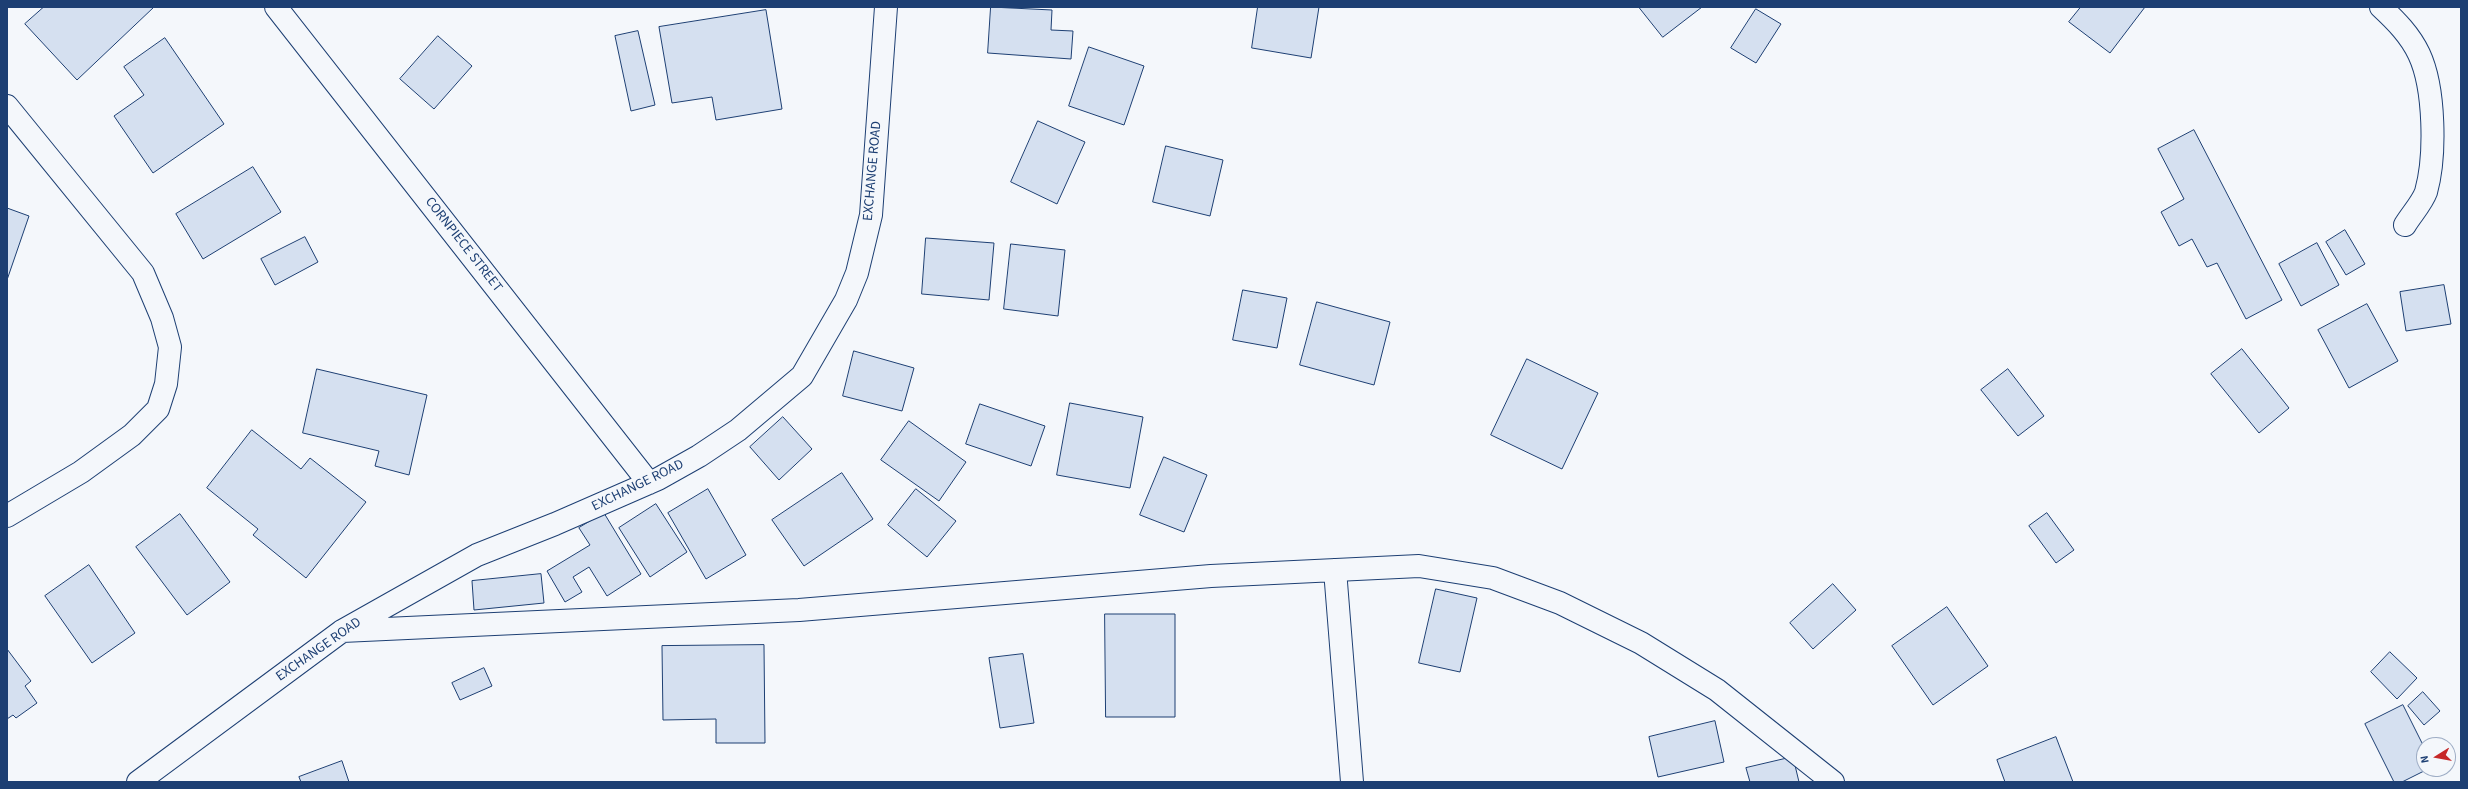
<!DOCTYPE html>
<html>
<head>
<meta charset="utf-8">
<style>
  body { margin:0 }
  #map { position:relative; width:2468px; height:789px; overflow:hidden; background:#f4f7fb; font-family:"Source Sans 3",sans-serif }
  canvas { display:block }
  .frame { position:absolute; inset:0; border:8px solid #1d3f73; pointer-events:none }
  .north { position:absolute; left:2416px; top:737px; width:40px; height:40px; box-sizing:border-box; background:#f4f7fb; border:1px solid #9eadc5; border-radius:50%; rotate:259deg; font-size:11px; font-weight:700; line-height:16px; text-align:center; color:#1d3f73 }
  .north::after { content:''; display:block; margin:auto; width:14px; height:18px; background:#c62828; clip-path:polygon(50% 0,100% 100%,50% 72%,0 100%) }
</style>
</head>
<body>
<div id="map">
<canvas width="2468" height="789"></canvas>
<div class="frame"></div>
<div class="north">N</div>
</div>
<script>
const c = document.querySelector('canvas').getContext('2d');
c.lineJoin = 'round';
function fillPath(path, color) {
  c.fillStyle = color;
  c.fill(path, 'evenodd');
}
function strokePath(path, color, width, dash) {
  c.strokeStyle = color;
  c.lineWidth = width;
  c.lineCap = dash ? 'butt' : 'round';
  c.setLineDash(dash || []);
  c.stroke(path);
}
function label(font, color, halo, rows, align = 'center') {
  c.font = font + ' "Source Sans 3",sans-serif';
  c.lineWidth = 3;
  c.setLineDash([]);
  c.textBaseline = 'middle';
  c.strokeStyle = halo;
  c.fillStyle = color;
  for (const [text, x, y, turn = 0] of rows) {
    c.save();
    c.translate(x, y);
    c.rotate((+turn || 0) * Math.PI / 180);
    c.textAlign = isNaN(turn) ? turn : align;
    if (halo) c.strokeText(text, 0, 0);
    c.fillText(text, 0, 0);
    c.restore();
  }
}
const building = new Path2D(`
  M44 7H154L77 80 25 24Z
  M991 7 1052 10 1051 30 1073 31 1071 59 988 53Z
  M1258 7H1319L1311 58 1252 48Z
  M1639 7H1702L1663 37Z
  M2081 7H2145L2110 53 2069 22Z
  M1756 9 1781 24 1756 63 1731 48Z
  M766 10 782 109 716 120 712 97 672 103 659 27Z
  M638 31 655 105 631 111 615 36Z
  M438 36 472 66 434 109 400 79Z
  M165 38 224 124 153 173 114 116 144 95 124 67Z
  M1089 47 1144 66 1124 125 1069 106Z
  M1038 121 1085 142 1057 204 1011 182Z
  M2194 130 2282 300 2246 319 2217 263 2207 267 2192 239 2179 246 2161 212 2184 199 2158 149Z
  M1166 146 1223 160 1210 216 1153 202Z
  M253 167 281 212 203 259 176 214Z
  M7 208 29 216 7 280Z
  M2345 230 2365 264 2346 275 2326 242Z
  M305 237 318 262 275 285 261 259Z
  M926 238 994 243 989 300 922 294Z
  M2317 243 2339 285 2301 306 2279 264Z
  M1011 244 1065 250 1058 316 1004 309Z
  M2444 285 2451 324 2406 331 2400 292Z
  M1243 290 1287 298 1277 348 1233 340Z
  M1317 302 1390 322 1374 385 1300 365Z
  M2367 304 2398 361 2349 388 2318 330Z
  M2242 349 2289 408 2259 433 2211 374Z
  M854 351 914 368 902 411 843 396Z
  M1527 359 1598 393 1562 469 1491 435Z
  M317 369 427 395 409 475 375 466 379 451 303 433Z
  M2008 369 2044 416 2018 436 1981 390Z
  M1070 403 1143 417 1130 488 1057 475Z
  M980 404 1045 426 1031 466 966 444Z
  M783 417 812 449 779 480 750 447Z
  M909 421 966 462 939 501 881 460Z
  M252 430 301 469 310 458 366 502 306 578 253 535 258 529 207 488Z
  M1164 457 1207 475 1184 532 1140 515Z
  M842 473 873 519 804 566 772 520Z
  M708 489 746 555 706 579 668 513Z
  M916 489 956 521 927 557 888 525Z
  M656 504 687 552 650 577 619 528Z
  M604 513 641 574 607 596 589 567 573 577 582 592 565 602 547 571 590 545 579 528Z
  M2047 513 2074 550 2056 563 2029 526Z
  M180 514 230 582 187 615 136 547Z
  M89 565 135 633 92 663 45 596Z
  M541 574 544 603 474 610 472 581Z
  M1833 584 1856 610 1813 649 1790 623Z
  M1436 589 1477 598 1460 672 1419 663Z
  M1947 607 1988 666 1933 705 1892 646Z
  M1105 614H1175V717H1106Z
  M764 645 765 743H716V719L663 720 662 646Z
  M7 649 31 681 25 686 37 703 16 718 13 715 7 719Z
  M2390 652 2417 678 2397 699 2371 672Z
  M1023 654 1034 723 1000 728 989 658Z
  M484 668 492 686 460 700 452 683Z
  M2423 692 2440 711 2424 725 2408 706Z
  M2403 705 2424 747V769H2428L2402 782H2394L2365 724Z
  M1715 721 1724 762 1658 777 1649 737Z
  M2056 737 2073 782H2005L1997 760Z
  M1793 757 1799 782H1750L1746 768Z
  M342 761 349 782H301L299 777Z`);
const minor = new Path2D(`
  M276 7 649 483
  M2381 7C2396 21 2410 35 2419 54 2435 88 2436 156 2426 192 2422 203 2411 215 2405 225
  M7 106 143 273 162 318 170 347 166 384 158 409 132 435 81 472 7 516
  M1335 570 1352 782
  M342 631 799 610 1211 576 1419 566 1493 578 1560 603 1641 643 1717 690 1833 782
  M138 782 342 631 477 555 555 524 658 479 699 456 738 430 802 376 846 300 857 273 871 215 886 7`);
const streetNames = [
  ["EXCHANGE ROAD",873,171,-85],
  ["CORNPIECE STREET",463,245,52],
  ["EXCHANGE ROAD",638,486,-26],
  ["EXCHANGE ROAD",319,650,-35]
];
fillPath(building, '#d5e0f0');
strokePath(building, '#1d3f73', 1);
strokePath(minor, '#1d3f73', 24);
strokePath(minor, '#f4f7fb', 22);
label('14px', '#1d3f73', '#f4f7fb', streetNames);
</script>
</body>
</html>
